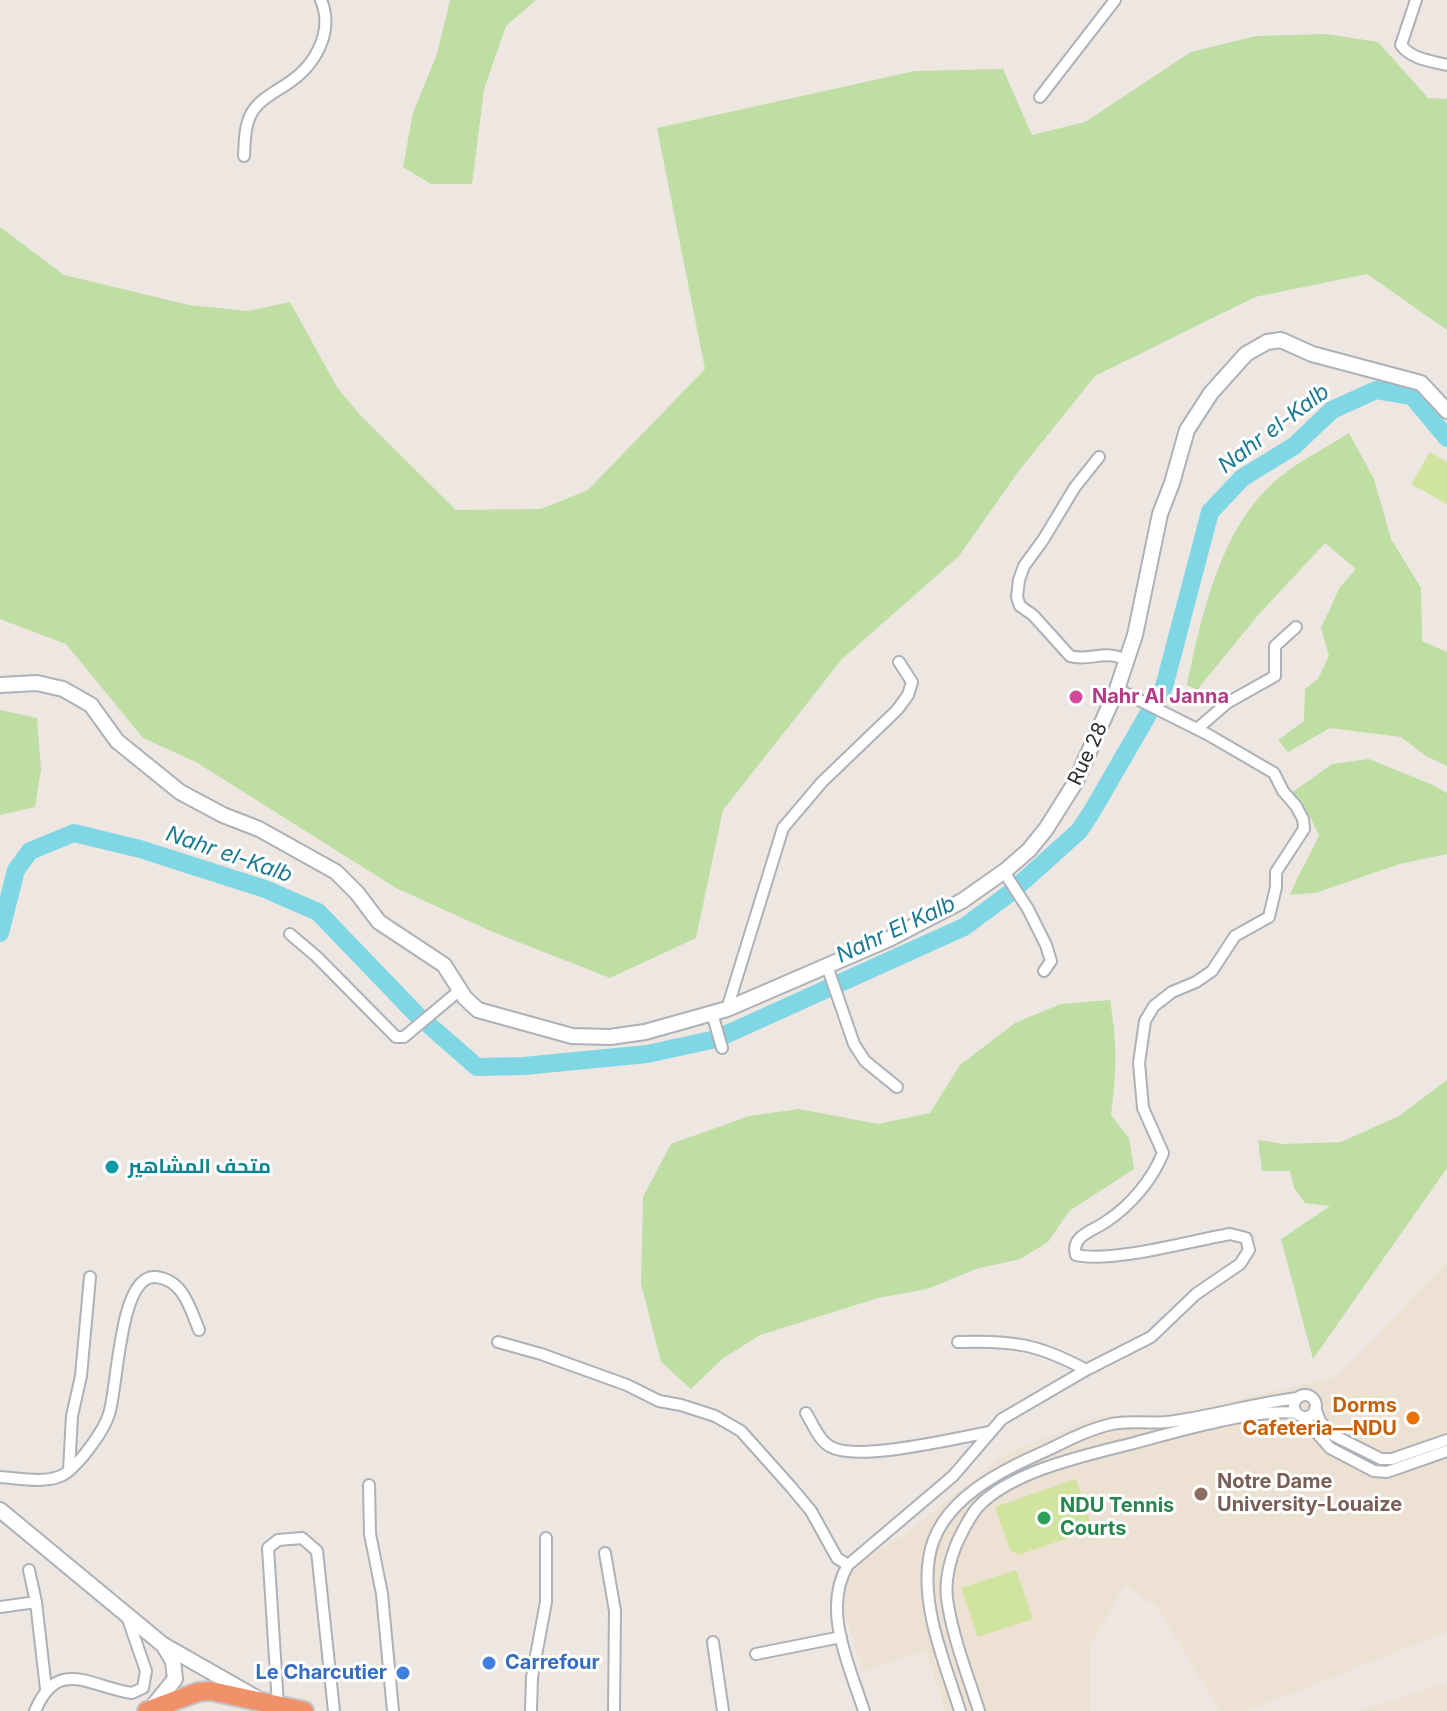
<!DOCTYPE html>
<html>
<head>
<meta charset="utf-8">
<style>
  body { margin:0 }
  canvas { display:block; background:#ede6e1 }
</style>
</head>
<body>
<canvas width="1447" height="1711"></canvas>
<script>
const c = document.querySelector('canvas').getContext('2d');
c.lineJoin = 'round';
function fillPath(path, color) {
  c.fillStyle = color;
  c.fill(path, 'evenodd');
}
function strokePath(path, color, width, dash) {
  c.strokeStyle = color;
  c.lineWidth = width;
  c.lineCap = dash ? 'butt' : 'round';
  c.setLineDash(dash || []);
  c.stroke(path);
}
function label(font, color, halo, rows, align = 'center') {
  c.font = font + ' Inter,Cairo,sans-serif';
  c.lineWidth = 6;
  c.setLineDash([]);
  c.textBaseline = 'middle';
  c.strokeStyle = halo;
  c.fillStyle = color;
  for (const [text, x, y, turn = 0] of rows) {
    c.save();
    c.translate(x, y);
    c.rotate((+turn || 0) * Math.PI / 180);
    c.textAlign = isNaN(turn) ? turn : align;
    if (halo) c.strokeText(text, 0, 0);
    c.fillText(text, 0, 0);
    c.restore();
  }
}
const education = new Path2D(`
  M1447 1262V1632L1247 1711H1219L1158 1608 1125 1585 1090 1646 1091 1711H945L926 1651 863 1672 844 1611 847 1579 869 1555 904 1535 1007 1453 1102 1415 1156 1416 1207 1407 1338 1376Z
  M1447 1683V1711H1357Z`);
const green = new Path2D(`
  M450 0H536L506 26 484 89 472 184H431L403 167 413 113 437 54Z
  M1326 34 1378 42 1428 98 1447 99V330L1367 274 1255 297 1095 376 1018 472 959 556 842 659 723 810 696 938 610 978 493 932 396 888 196 762 143 738 66 644 0 619V227L64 275 189 305 248 311 290 302 337 387 360 415 456 510 541 509 588 490 705 369 657 128 915 71 1003 69 1032 135 1085 122 1191 52 1256 36Z
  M1349 433 1374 479 1391 539 1421 588 1422 641 1447 652V766L1426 756 1401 737 1330 728 1288 752 1278 740 1304 721 1305 689 1318 679 1329 656 1321 628 1340 587 1356 569 1325 543 1259 614 1197 690 1187 685C1201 618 1220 531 1272 484 1293 464 1324 449 1349 433Z
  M0 710 37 718 41 770 35 807 0 815Z
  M1369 759 1433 785 1447 793V854L1400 864 1315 893 1290 895C1298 874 1310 856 1319 835L1310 817 1290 794 1332 764Z
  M1110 1000C1117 1042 1117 1073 1111 1115L1129 1138 1134 1169 1069 1211 1048 1242 1020 1259 976 1269 927 1289 878 1298 760 1335 722 1359 691 1389 661 1362 641 1284 643 1197 671 1144 749 1116 799 1109 878 1124 930 1113 960 1065 1015 1023 1061 1004Z
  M1447 1080V1168L1313 1359 1281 1239 1330 1206 1305 1203 1294 1188 1290 1171H1262L1258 1140 1284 1144 1341 1142 1399 1116Z`);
const pitch = new Path2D(`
  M1430 452 1447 462V504L1411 484Z
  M1076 1479 1093 1530 1018 1555 1010 1550 995 1507Z
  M1016 1570 1033 1619 978 1637 961 1588Z`);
const river = new Path2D(`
  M0 933 16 870 30 851 74 833 140 849 265 889 318 912 418 1016
  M430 1026 477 1067 524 1066 647 1054 716 1039 964 927 1010 893 1079 831 1091 813 1164 687 1210 512 1242 478 1294 446 1332 410 1376 390 1412 396 1447 438`);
const street = new Path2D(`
  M1416 0 1401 45C1411 59 1431 61 1447 65
  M1040 97 1115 0
  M244 156C245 140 244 122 255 108 264 96 279 90 290 82 316 64 334 31 321 0
  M1099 457 1075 487 1043 540 1024 566 1019 580 1017 597 1020 606 1033 615 1070 656C1089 662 1107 648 1127 661
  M1197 729 1227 703 1275 676V646L1296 627
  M1004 872 1028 909 1046 945 1051 961 1044 971
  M290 934 317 957 396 1037H404L460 990
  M827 966 854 1044 865 1061 897 1087
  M727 1009 783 828 822 782 897 710 908 695 912 682 899 662
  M712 1013 722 1048
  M498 1342 541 1354 627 1385 659 1401 681 1405 715 1416 741 1431 791 1487 811 1511 837 1558 848 1565
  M958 1342C1011 1340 1039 1344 1086 1370
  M1294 1406a11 11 0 1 1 22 0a11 11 0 1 1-22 0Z
  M1315 1408 1320 1421 1331 1434 1381 1459H1392L1447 1440
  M806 1413C813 1424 819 1441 831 1447 858 1462 957 1438 990 1432
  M1303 1417 1330 1448 1374 1471 1387 1472 1447 1451
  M69 1470 72 1416 81 1376 90 1277
  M0 1477C19 1478 50 1485 66 1473 80 1463 104 1431 109 1414 118 1387 119 1275 155 1277 183 1279 190 1308 199 1330
  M369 1485 370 1534 382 1594 393 1711
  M605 1553 615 1611 614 1711
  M29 1570 36 1602 46 1689
  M0 1607 36 1602
  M713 1642 723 1711
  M756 1654 841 1637
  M278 1705 268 1548 278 1540 302 1538 317 1551 334 1711
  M35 1711C58 1656 90 1687 132 1693L143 1688 146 1671 128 1619
  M531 1711 532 1677 546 1602V1538
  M864 1711C850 1667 821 1609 848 1565L953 1476 1002 1419 1086 1370 1151 1337 1196 1294 1240 1264 1249 1250 1246 1238 1230 1234C1189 1241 1113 1263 1076 1255 1074 1248 1075 1243 1080 1238 1087 1231 1099 1227 1107 1221 1131 1205 1152 1180 1163 1153L1143 1108 1139 1063 1145 1021 1154 1006 1172 992 1196 982 1212 971 1235 936 1269 917 1276 887V872L1304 829 1303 819 1296 806 1283 791 1274 773 1207 734 1117 689
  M960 1711C945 1663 921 1608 929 1558 938 1499 1003 1470 1050 1449 1070 1439 1090 1429 1112 1424 1130 1420 1149 1424 1167 1422 1211 1417 1254 1403 1298 1398
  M979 1711C968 1676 954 1641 948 1605 944 1586 949 1563 956 1545 962 1532 968 1519 977 1508 1010 1471 1087 1455 1134 1443 1174 1432 1257 1408 1296 1413`);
const secondary = new Path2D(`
  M0 685 37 683 63 689 91 705 117 741 180 792 223 815 259 829 336 872 357 893 379 922 444 965 465 998 478 1010 572 1036 610 1037 645 1032 727 1009 889 939 962 901 1006 870 1029 850 1046 829 1075 783 1117 689 1135 635 1160 514 1172 483 1187 430 1211 393 1246 354 1267 342 1281 340 1312 354 1421 383 1447 411
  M0 1510 162 1644 255 1697
  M149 1711 175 1679 173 1661 165 1648`);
const highway = new Path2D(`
  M147 1711 198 1692 211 1691 304 1711`);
const markers = [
  [1076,697,8,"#d1479c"],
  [112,1167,8,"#0f9aa8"],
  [1413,1418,8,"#e8710a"],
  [1201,1494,8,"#8d6e63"],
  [1044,1518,8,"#2e9e5b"],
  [489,1663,8,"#3f7fe0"],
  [403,1673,8,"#3f7fe0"]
];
const hotelNames = [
  ["Nahr Al Janna",1092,697]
];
const streetNames = [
  ["Rue 28",1088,754,-65]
];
const cultureNames = [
  ["متحف المشاهير",128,1167]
];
const foodNames = [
  ["Dorms",1397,1406],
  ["Cafeteria—NDU",1397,1429]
];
const educationNames = [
  ["Notre Dame",1217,1482],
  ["University-Louaize",1217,1505]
];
const leisureNames = [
  ["NDU Tennis",1060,1506],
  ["Courts",1060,1529]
];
const shopNames = [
  ["Carrefour",505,1663],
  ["Le Charcutier",387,1673,"right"]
];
const waterNames = [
  ["Nahr el-Kalb",1274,429,-37],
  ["Nahr el-Kalb",229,855,19],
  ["Nahr El Kalb",896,930,-25]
];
fillPath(education, '#ede1d3');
fillPath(green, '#bfdea3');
fillPath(pitch, '#d0e4a0');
strokePath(river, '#7fd7e5', 18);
strokePath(street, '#adb1b8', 14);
strokePath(secondary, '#adb1b8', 18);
strokePath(highway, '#c4c4c4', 22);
strokePath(street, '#fff', 10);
strokePath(secondary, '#fff', 14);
strokePath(highway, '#f09169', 18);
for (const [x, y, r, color] of markers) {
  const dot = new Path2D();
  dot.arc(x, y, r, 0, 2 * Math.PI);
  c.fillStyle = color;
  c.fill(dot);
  strokePath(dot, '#fff', 3);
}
label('bold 20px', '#b23c85', '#fff', hotelNames, 'left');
label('20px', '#2d2d2d', '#fff', streetNames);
label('bold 20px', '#0d838f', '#fff', cultureNames, 'left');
label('bold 20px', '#c56008', '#fff', foodNames, 'right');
label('bold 20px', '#785e54', '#fff', educationNames, 'left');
label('bold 20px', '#27864d', '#fff', leisureNames, 'left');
label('bold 20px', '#366cbe', '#fff', shopNames, 'left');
label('italic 22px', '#1a7a94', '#fff', waterNames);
</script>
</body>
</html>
